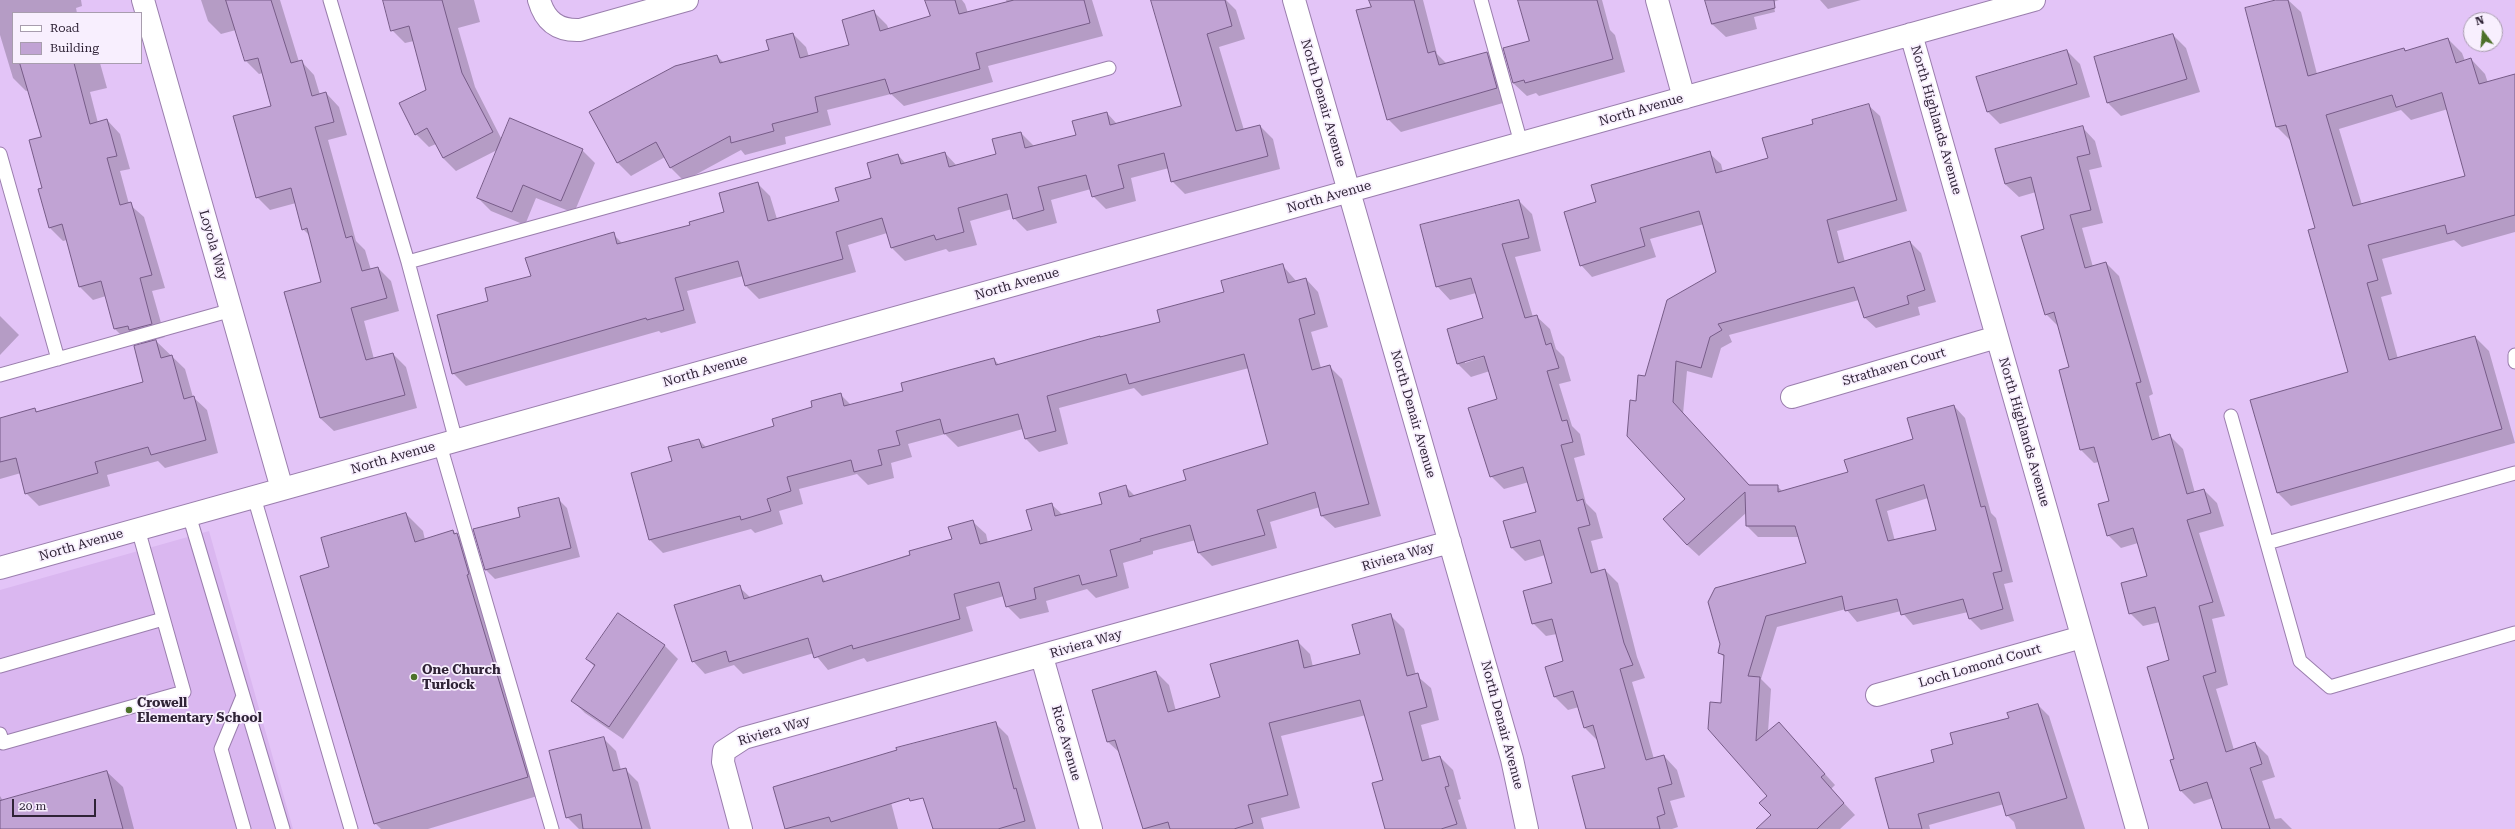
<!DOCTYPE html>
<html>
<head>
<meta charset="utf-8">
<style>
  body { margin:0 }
  #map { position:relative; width:2515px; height:829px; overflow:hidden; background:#e3c4f7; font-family:"Roboto Serif",serif }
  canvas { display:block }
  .legend { position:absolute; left:12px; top:12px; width:130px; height:52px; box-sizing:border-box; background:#f8effe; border:1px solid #a89dae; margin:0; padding:5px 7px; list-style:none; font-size:12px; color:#2f2336 }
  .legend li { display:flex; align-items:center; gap:8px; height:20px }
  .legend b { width:20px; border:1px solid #a89dae }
  .north { position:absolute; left:2463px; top:12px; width:40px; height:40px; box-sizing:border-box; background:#f8effe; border:1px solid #a89dae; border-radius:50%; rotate:344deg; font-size:11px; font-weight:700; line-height:16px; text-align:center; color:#2f2336 }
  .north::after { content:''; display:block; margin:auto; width:14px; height:18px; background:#4d712a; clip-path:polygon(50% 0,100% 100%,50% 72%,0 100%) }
  .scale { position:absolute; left:12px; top:799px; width:84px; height:18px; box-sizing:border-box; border:2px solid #2f2336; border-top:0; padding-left:5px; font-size:12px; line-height:14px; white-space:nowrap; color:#2f2336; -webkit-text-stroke:3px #f8effe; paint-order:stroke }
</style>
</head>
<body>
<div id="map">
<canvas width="2515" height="829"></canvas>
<ul class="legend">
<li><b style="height:5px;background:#fff"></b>Road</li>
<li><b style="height:11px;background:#c1a3d4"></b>Building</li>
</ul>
<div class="north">N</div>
<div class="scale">20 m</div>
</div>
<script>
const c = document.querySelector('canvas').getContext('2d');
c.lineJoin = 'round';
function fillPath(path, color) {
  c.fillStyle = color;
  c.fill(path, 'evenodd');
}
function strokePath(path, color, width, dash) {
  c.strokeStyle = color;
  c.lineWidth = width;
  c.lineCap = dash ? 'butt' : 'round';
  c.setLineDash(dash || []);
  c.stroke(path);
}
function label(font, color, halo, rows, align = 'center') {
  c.font = font + ' "Roboto Serif",serif';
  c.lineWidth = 3.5;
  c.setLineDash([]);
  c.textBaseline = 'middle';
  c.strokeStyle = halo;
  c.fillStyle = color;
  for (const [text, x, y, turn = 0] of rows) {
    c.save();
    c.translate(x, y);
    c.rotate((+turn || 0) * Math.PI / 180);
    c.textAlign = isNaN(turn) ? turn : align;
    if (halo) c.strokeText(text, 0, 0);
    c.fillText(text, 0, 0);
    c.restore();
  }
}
const built = new Path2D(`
  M209 531 293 829H0V590Z`);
const shadow = new Path2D(`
  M0 0H81L82 6 76 8 77 13H13V63H100L107 88 90 92 98 123 107 120 120 134 130 169 120 171 129 204 144 217 165 288 152 291 165 337 155 340 185 369 193 397 207 410 218 453 165 468 158 461 107 475 110 486 39 506 26 493 21 473 0 479V419L35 410 38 412 145 383 144 344 139 339 128 342 115 329 106 296 93 300 80 287 67 240 63 241 50 228 44 188 42 138 29 90 26 91 13 78 0 35Z
  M201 0H280L299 62 301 61 314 75 320 95 326 93 339 107 347 135 328 140 356 241 365 250 371 270 378 268 391 281 399 311 364 321 374 359 393 354 406 367 417 408 334 431 320 418 322 282 309 235 303 229 296 203 270 210 257 197 272 106 263 73 259 74 246 61 236 30 221 34 208 21Z
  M384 0H474L480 22 458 28 475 87 502 140 582 150 595 163 574 213 536 198 525 225 491 211 478 198 499 149 456 171 443 158 436 144 429 147 416 134 427 91 414 41 405 43 392 30Z
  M926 0H962L965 4 968 13 1007 3 1006 0H1092L1103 36 988 66 993 82 904 106 891 94 827 110 831 125 785 137 786 144 745 155 741 150 684 181 671 168 665 157 631 176 618 163 590 112 717 56 724 63 770 51 793 34 806 47 809 57 850 45 874 12 887 25 889 30 931 17Z
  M1152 0H1226L1236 10 1245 39 1219 47 1244 130 1260 126 1273 139 1280 169 1185 194 1172 181 1169 168 1131 178 1136 201 1106 209 1093 196 1091 189 1051 200 1057 223 1027 231 1014 218 1012 209 970 221 977 245 949 252 946 249 905 261 892 248 887 233 848 245 856 272 759 299 746 286 743 276 687 291 696 323 661 333 659 331 466 386 453 373 489 302 613 234 623 244 691 225 725 213 757 183 770 196 777 219 840 202 898 155 906 164 945 153 957 166 998 155 1021 133 1034 146 1077 136 1107 113 1117 124 1183 106Z
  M1370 0H1423L1437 54 1447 64 1487 53 1500 66 1510 101 1401 132 1388 119Z
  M1519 0H1602L1610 30 1615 35 1625 72 1539 96 1536 93 1527 96 1513 83 1530 41Z
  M1706 0H1779L1773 2 1775 12 1754 17 1757 29 1726 37 1712 24Z
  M1820 0H1861L1828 9Z
  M2280 0H2288L2301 12 2317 74 2404 49 2407 51 2448 39 2462 53 2465 61 2471 59 2485 74 2488 83 2515 75V232L2462 247 2454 240 2382 259 2392 294 2381 297 2398 359 2475 337 2489 351 2515 443 2291 506 2277 492 2349 373 2316 228 2291 141 2277 127 2246 9ZM2448 109 2466 177 2362 205 2339 129 2401 110 2411 120Z
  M2173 35 2186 48 2200 92 2121 116 2108 103 2095 58Z
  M2067 51 2080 64 2090 97 2000 124 1987 111Z
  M1868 105 1880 116 1907 211 1837 231 1845 262 1910 242 1921 253 1936 302 1918 307 1920 315 1876 328 1864 317 1859 300 1729 335 1732 342 1721 348 1712 378 1687 371 1683 414 1750 486H1777L1783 492 1849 473 1914 440 1954 406 1965 418 1991 513 1996 518 2013 582 2004 584 2014 621 1981 630 1969 618 1968 612 1913 625 1901 611 1857 622 1846 609 1777 627 1761 679 1771 689 1768 732 1779 723 1835 785 1831 789 1855 815 1840 829H1764L1772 815 1768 796 1722 704 1725 658 1719 652 1807 564 1799 537H1758L1747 526V512L1699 556 1687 545V499L1637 402 1646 377 1717 273 1704 224 1650 239 1656 257 1592 277 1581 265 1598 203 1709 153 1721 164 1723 172 1769 159 1814 124ZM1928 498 1937 530 1895 541 1887 511Z
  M2082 127 2095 141 2102 167 2089 170 2103 223 2082 228 2093 267 2106 263 2119 276 2153 394 2149 396 2160 438 2170 436 2183 449 2195 493 2204 490 2217 503 2224 526 2199 533 2225 616 2212 619 2228 685 2216 689 2234 750 2255 743 2268 756 2275 777 2262 781 2275 819 2281 818 2292 829H2224L2213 798 2194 804 2181 791 2175 760 2170 661 2160 622 2143 626 2130 613 2148 576 2138 543 2121 548 2108 535 2110 501 2099 462 2094 463 2081 450 2060 371 2070 368 2059 327 2046 314V229L2036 192 2019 197 2005 184Z
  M1519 201 1532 214 1541 251 1515 257 1533 317 1536 316 1550 329 1556 349 1564 357 1571 381 1559 384 1572 426 1580 434 1585 455 1574 458 1586 503 1596 513 1603 538 1591 541 1599 572 1605 570 1618 583 1637 657 1645 678 1632 682 1654 759 1664 756 1677 770 1685 797 1670 801 1678 827 1672 829H1586L1606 769 1598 741 1585 728 1579 707 1568 710 1555 697 1547 667 1564 662 1557 634 1546 636 1533 623 1553 584 1545 555 1525 561 1512 548 1504 522 1537 513 1529 482 1504 489 1491 476 1498 400 1490 371 1471 377 1458 364 1484 318 1476 293 1450 300 1437 286ZM1488 353 1489 355 1465 363V361Z
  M1283 266 1297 282 1306 279 1318 292 1328 327 1311 332 1321 368 1329 366 1342 379 1381 516 1335 528 1322 516 1320 507 1270 522 1277 548 1212 566 1199 553 1196 540 1153 551V554L1123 563 1129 588 1096 598 1087 589 1046 601 1049 612 1020 619 1007 606 1004 596 966 607 973 631 867 662 864 658 828 670 814 653 743 674 734 665 705 674 693 661 739 587 751 598 821 576 826 582 953 540 973 522 986 534 988 543 1033 531 1051 504 1063 515 1103 504 1126 487 1135 496 1187 481 1269 444 1249 368 1142 396 1134 388 1059 408 1068 444 1039 452 1026 439 1023 429 958 447 945 434 908 444 912 457 891 463 894 478 868 485 857 474 799 489 803 504 779 511 783 524 755 533 751 529 663 553 650 540 632 473 673 462 699 440 706 447 775 426 840 394 851 405 904 391 994 359 999 365 1161 323Z
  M0 316 19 335 0 355Z
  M558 499 567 508 580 557 495 579 486 570 521 518Z
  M406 514 423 531 425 540 453 531 474 551 544 794 428 829H381L375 823 331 568Z
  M1391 616 1404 629 1416 675 1431 688 1439 720 1421 725 1430 760 1440 757 1453 770 1461 799 1458 800 1467 829H1386L1384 781 1366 715 1281 736 1300 808 1261 818 1264 829H1144L1120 753 1108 742 1156 672 1169 685 1176 711 1221 698 1297 641 1310 654 1313 667 1361 655Z
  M665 646 678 659 623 739 585 713 572 700 595 667 587 659Z
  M2038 705 2049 716 2085 829H2016L2014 822 2007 815 2004 804 1929 825 1930 829H1890L1935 762 1954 745Z
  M995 723 1008 736 1036 829H934Z
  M603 738 616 751 621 770 625 769 638 782 651 829H579L567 817Z
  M107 772 123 787 134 829H0V796L3 801Z
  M883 772 898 829H786L774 788Z`);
const building = new Path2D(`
  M226 0H271L291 63 302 60 312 96 326 92 334 122 315 127 346 238 352 236 362 271 378 267 387 298 351 308 366 360 393 353 405 395 320 418 284 292 321 282 307 228 302 230 291 188 256 198 233 116 271 106 258 58 245 61Z
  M383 0H442L462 73 493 132 443 158 427 128 415 135 399 103 426 90 409 26 391 31Z
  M925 0H955L959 14 1014 0H1084L1090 23 976 53 980 69 890 94 885 79 815 97 818 112 772 124 774 131 731 143 730 136 670 168 656 142 617 163 589 112 675 66 717 55 720 63 769 50 766 40 793 33 800 58 849 45 842 20 874 10 880 31 930 16Z
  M1151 0H1225L1232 26 1207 34 1236 131 1260 125 1268 156 1171 182 1164 153 1118 165 1124 188 1092 197 1086 175 1038 187 1044 210 1013 219 1007 194 958 208 964 232 936 240 934 235 891 248 882 218 836 232 843 259 745 286 738 261 675 278 684 310 647 320 646 318 452 374 437 315 488 301 485 288 531 276 525 258 614 232 617 244 690 225 689 222 724 212 719 193 758 182 768 221 839 201 835 188 871 178 867 163 898 154 901 164 945 152 949 167 996 154 992 139 1021 132 1025 148 1076 135 1072 121 1107 112 1110 125 1181 106Z
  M1369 0H1414L1428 53 1435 51 1439 65 1487 52 1497 88 1387 120 1356 10 1371 7Z
  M1518 0H1597L1613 59 1525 83 1524 80 1513 83 1503 48 1529 41Z
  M1705 0H1774L1775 8 1712 24Z
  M2276 0H2288L2308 76 2404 48 2405 51 2448 38 2456 63 2471 58 2479 84 2515 74V215L2447 234 2445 225 2368 245 2378 280 2367 283 2389 360 2475 336 2502 429 2277 493 2250 400 2348 372 2308 230 2315 228 2286 125 2276 127 2245 8ZM2442 93 2465 176 2353 206 2326 115 2392 95 2396 107Z
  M2173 34 2187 79 2107 103 2094 57Z
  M2067 50 2077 84 1987 112 1976 77Z
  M20 63H74L90 124 107 119 117 156 107 158 120 205 131 202 152 275 140 278 152 324 129 330 128 326 114 329 101 281 79 287 62 224 49 228 38 189 42 188 29 140 41 137Z
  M1869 104 1897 200 1827 220 1838 263 1910 241 1925 290 1907 296 1909 304 1864 318 1854 287 1718 324 1722 330 1710 337 1701 368 1676 361 1673 402 1749 485H1778V492L1848 472 1844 460 1913 439 1907 418 1954 405 1981 507 1985 506 2002 571 1993 573 2003 609 1969 619 1963 599 1901 615 1897 599 1845 611 1842 596 1766 616 1748 676 1760 677 1756 741 1779 722 1825 774 1821 777 1844 803 1817 829H1756L1771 815 1759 803 1767 796 1708 729 1710 702 1721 703 1724 655 1718 653 1720 644 1708 602 1715 588 1806 563 1795 526H1746L1745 492 1687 545 1663 519 1685 499 1627 436 1630 400 1636 401 1638 375 1645 376 1667 300 1716 272 1699 211 1640 228 1645 246 1580 266 1564 212 1596 202 1591 185 1710 151 1716 173 1768 158 1762 138 1813 124 1812 120ZM1924 485 1936 530 1888 541 1876 500Z
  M510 118 583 149 561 201 523 185 512 212 477 198Z
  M2083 126 2090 154 2077 157 2091 210 2070 215 2085 268 2106 262 2141 382 2136 383 2152 440 2170 434 2187 494 2204 489 2211 513 2187 520 2213 602 2199 606 2216 672 2203 676 2226 752 2255 742 2262 764 2250 768 2270 829H2222L2207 782 2180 791 2170 760 2174 759 2147 667 2169 660 2155 607 2129 614 2121 583 2147 576 2133 528 2107 536 2098 504 2109 501 2094 447 2080 450 2059 370 2069 367 2054 312 2045 315 2021 236 2044 229 2031 177 2005 184 1995 149Z
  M1519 200 1529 238 1502 244 1525 318 1537 315 1546 345 1551 343 1559 368 1547 371 1562 421 1567 420 1573 442 1561 445 1577 501 1583 499 1590 525 1578 528 1591 573 1605 569 1624 643 1633 665 1620 669 1646 760 1664 755 1672 784 1658 788 1665 814 1657 817 1660 829H1586L1572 776 1605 768 1593 725 1584 728 1573 691 1554 697 1545 667 1563 661 1552 619 1532 624 1523 591 1552 583 1540 540 1511 548 1503 521 1536 512 1523 467 1490 477 1468 408 1497 399 1484 356 1457 364 1447 329 1483 318 1471 278 1436 287 1420 225Z
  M1283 264 1288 283 1306 278 1315 314 1299 319 1312 370 1330 365 1369 504 1321 516 1315 492 1257 510 1265 535 1198 553 1190 525 1140 539 1141 541 1110 550 1117 576 1082 585 1079 575 1034 588 1036 599 1006 607 999 582 954 594 960 619 853 649 852 645 814 658 808 638 729 662 726 651 692 662 674 605 740 585 744 599 821 575 823 582 910 555 909 551 952 539 948 527 973 520 980 544 1032 530 1026 510 1052 503 1055 516 1102 504 1099 493 1126 485 1129 497 1186 480 1183 470 1268 444 1244 354 1129 384 1126 374 1047 396 1056 431 1025 439 1018 414 944 434 940 419 896 431 900 445 878 450 882 465 854 472 851 460 787 477 791 491 767 499 771 511 741 520 740 516 649 540 631 473 672 461 668 447 699 439 702 448 774 426 772 419 812 407 811 401 841 393 844 406 903 391 901 383 994 358 996 365 1100 336V337L1160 322 1157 310 1224 292 1221 281Z
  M156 340 161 358 172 355 184 399 194 396 206 440 151 455 148 447 95 462 98 473 25 494 16 458 0 462V418L35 408 36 412 143 382 134 346Z
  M559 498 571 548 485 570 473 529 520 517 518 508Z
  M406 513 415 542 453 530 454 534 457 533 469 574 467 575 528 777 374 824 300 576 329 567 321 538Z
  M618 613 665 645 609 727 571 701 595 665 586 659Z
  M1391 614 1407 676 1418 673 1427 707 1409 712 1422 761 1440 756 1449 786 1445 787 1457 824 1441 829H1385L1372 783 1383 780 1360 700 1269 723 1288 795 1248 805 1253 823 1234 829H1170L1168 822 1143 829 1115 740 1107 742 1092 690 1156 671 1168 712 1220 697 1210 664 1298 640 1304 668 1360 654 1352 625Z
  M2038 704 2067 798 2006 816 1999 792 1918 814 1922 829H1889L1875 778 1934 762 1931 750 1953 744 1950 733 2009 718 2007 713Z
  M996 722 1014 789 1016 788 1025 821 998 829H933L923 798 910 801 909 798 831 822 829 817 785 829 773 787 897 750 896 748Z
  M604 737 613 771 626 768 642 829H583L581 814 566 818 549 751Z
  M107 771 123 829H0V801Z`);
const service = new Path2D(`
  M330 0 408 262 456 441
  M1481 0 1521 143
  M0 154 58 359
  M408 262 1109 68
  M2515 355V362
  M0 375 232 310
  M2231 416 2300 661 2330 687 2515 633
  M440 445 552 829
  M254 497 351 829
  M189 515 283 829
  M2267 543 2515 473
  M0 666 163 619
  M243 696 221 749 244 829
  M0 734 3 743 184 692 138 529`);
const minor = new Path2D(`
  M143 0 282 489
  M539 0C545 21 558 31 580 30L687 0
  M1294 0 1512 759 1527 829
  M1657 0 1684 98
  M1911 34 2137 829
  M1792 397 1997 337
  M0 568 2034 0
  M1042 657 1091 829
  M1877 695 2082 637
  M741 829 723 762 724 751 744 738 1450 542`);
const markers = [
  [414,677,4,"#4d712a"],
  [129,710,4,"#4d712a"]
];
const streetNames = [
  ["North Denair Avenue",1323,103,74],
  ["North Avenue",1641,110,-16],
  ["North Highlands Avenue",1936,120,74],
  ["North Avenue",1329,197,-16],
  ["Loyola Way",213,245,74],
  ["North Avenue",1017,284,-16],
  ["Strathaven Court",1894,367,-16],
  ["North Avenue",705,371,-16],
  ["North Denair Avenue",1413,414,74],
  ["North Highlands Avenue",2024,432,74],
  ["North Avenue",393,458,-16],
  ["North Avenue",81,545,-16],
  ["Riviera Way",1398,557,-16],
  ["Riviera Way",1086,644,-16],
  ["Loch Lomond Court",1980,666,-16],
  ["North Denair Avenue",1502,725,75],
  ["Riviera Way",774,731,-17],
  ["Rice Avenue",1066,743,74]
];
const poiNames = [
  ["One Church",422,670],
  ["Turlock",422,685],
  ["Crowell",137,703],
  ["Elementary School",137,718]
];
fillPath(built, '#dab7f0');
fillPath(shadow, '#0003');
fillPath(building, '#c1a3d4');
strokePath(building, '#765b87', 1);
strokePath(service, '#9a7ead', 15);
strokePath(minor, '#9a7ead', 24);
strokePath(service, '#fff', 13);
strokePath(minor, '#fff', 22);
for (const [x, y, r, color] of markers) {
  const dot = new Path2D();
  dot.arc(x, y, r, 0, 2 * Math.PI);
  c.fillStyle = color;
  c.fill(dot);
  strokePath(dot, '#f8effe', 1.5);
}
label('13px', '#2f2336', '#f8effe', streetNames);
label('bold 13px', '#2f2336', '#f8effe', poiNames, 'left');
</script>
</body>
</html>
